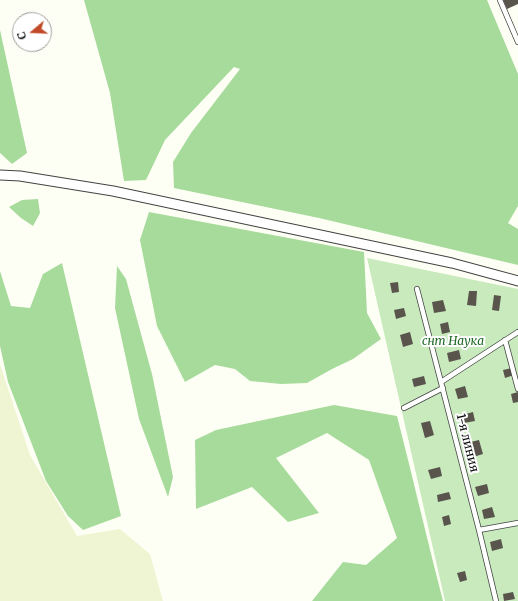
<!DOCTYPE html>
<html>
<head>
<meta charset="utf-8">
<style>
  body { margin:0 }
  #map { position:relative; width:518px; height:601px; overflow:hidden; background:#fefff4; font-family:Merriweather,serif }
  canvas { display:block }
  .north { position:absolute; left:12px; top:12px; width:40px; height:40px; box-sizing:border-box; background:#fff; border:1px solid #9f9f9f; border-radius:50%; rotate:251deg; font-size:11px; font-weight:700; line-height:16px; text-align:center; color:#101010 }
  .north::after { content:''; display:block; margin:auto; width:14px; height:18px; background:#c14b28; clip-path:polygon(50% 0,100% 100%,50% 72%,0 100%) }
</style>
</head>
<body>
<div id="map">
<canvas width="518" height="601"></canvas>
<div class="north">С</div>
</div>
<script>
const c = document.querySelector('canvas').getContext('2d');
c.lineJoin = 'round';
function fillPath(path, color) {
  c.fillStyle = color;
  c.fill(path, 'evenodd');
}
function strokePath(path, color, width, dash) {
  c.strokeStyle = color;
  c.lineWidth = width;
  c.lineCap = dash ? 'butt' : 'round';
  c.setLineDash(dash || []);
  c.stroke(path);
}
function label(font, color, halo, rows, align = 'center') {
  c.font = font + ' Merriweather,serif';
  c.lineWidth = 4;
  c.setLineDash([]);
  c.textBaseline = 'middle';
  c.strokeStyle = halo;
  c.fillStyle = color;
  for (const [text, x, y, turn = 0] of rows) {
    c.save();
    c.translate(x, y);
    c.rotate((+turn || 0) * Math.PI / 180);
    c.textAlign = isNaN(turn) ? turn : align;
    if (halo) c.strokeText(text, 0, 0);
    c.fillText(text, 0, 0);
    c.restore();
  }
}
const farmland = new Path2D(`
  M0 364 30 455 77 536 120 529 150 554 163 601H0Z`);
const green = new Path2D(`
  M367 258 518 289V601H445Z`);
const forest = new Path2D(`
  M84 0H487L518 74V206L508 223 518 229V265L319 218 174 188 173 162 191 133 240 69 234 67 165 140 146 180 124 181 110 93Z
  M0 30 27 153 12 164 0 153Z
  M38 199 40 213 33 226 21 218 9 207 22 200Z
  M149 212 364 252 367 313 381 339 353 359 332 369 307 383 281 384 250 381 235 369 215 365 185 382 157 326 140 240Z
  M62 263 121 516 83 530 68 516 46 481 8 382 0 346V271L11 306 30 308 43 274Z
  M117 266 126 279 152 374 173 477 168 497 139 419 115 308Z
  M334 405 397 416C413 478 427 540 443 601H312L343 562 366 565 397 538 369 460 327 433 276 458 319 513 288 522 252 487 196 509 195 440 216 430Z`);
const building = new Path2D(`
  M503 0H518V4L507 9Z
  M398 282 399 292 392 293 390 283Z
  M469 291H477L476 306 467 305Z
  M494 295 501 296 499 311 492 310Z
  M443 300 446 311 434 313 432 302Z
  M404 308 406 316 396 319 394 310Z
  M448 322 450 332 442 334 440 324Z
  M410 332 413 344 403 347 400 335Z
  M459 350 461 359 449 362 447 353Z
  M512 368 514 375 505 378 503 370Z
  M424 376 426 384 414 387 412 379Z
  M465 386 468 397 458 399 455 389Z
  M518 392V402L513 403 511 394Z
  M473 412 475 421 464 423 462 415Z
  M430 421 434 435 425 438 421 423Z
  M479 440 483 454 470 458 466 443Z
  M440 467 442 476 431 479 428 470Z
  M487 484 489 493 478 496 475 487Z
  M449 492 451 499 438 502 437 495Z
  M492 507 495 517 484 519 482 510Z
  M449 515 451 524 444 526 442 517Z
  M501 539 503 548 492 551 490 542Z
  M465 571 467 580 460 582 457 573Z
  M513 592 515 599 504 601 503 594Z`);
const service = new Path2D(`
  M500 0 518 42
  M417 289 479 530 496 601
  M505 340 518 389
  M441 382 518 332
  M404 408 443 388
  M479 530 518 523`);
const minor = new Path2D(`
  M0 175 20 176 113 191 452 263 518 281`);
const parkNames = [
  ["снт Наука",453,342]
];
const streetNames = [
  ["1-я линия",467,443,76]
];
fillPath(farmland, '#eff5d3');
fillPath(green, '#c8eabd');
fillPath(forest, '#a7db9c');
fillPath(building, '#59554d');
strokePath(service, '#434343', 6);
strokePath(minor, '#434343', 11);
strokePath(service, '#fff', 4.5);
strokePath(minor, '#fff', 9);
label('italic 12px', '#206925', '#fff', parkNames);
label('12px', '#101010', '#fff', streetNames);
</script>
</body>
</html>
